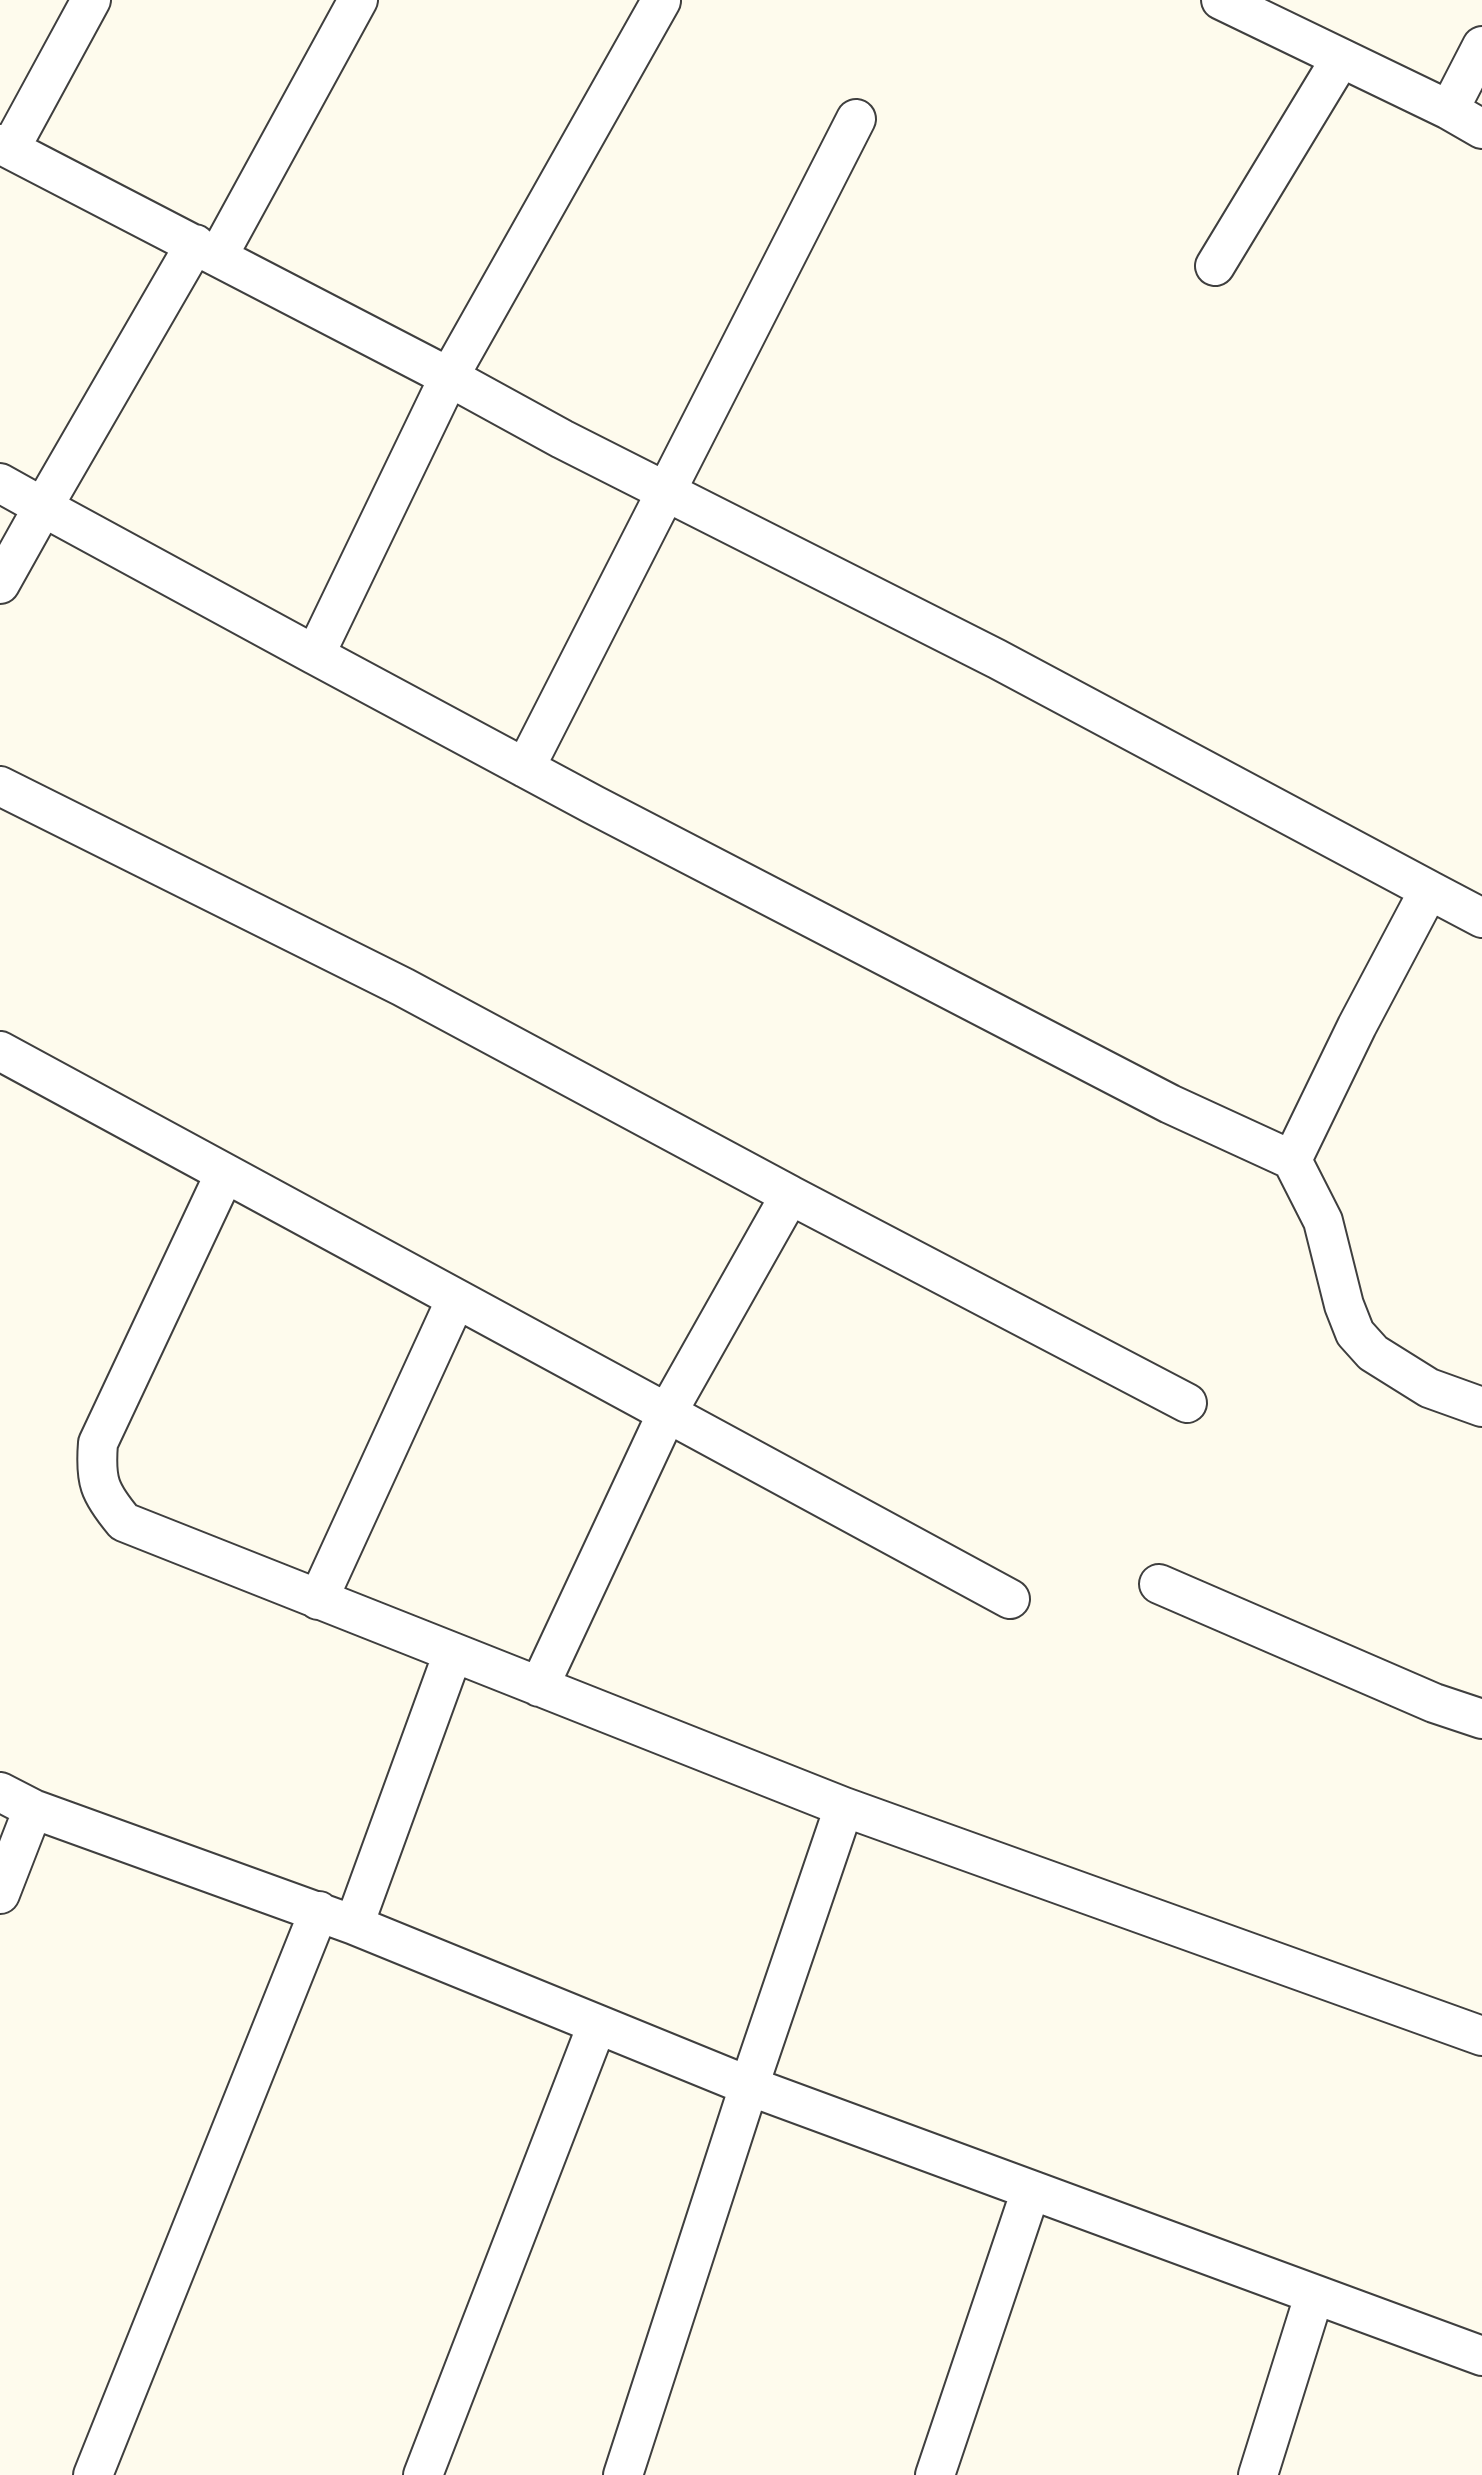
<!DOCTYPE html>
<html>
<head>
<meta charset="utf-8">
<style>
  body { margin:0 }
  canvas { display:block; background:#fefbed }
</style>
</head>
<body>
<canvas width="1482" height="2475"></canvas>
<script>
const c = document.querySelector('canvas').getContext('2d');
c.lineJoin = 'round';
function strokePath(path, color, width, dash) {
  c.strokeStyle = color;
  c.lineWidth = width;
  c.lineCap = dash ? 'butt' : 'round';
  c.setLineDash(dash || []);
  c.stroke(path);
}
const minor = new Path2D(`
  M1221 0 1449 110 1482 129
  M1449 110 1482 46
  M0 144 449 377 661 1
  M10 149 91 0
  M218 256 358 0
  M1215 266 1341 58
  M0 483 43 507 195 244
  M0 584 43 507 315 655 449 377 562 439 997 659 1429 890 1357 1026 1292 1160
  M315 655 594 805 1170 1104 1292 1160 1323 1221 1344 1305 1355 1333 1373 1353 1429 1388 1482 1407
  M525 768 856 119
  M0 786 403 987 790 1195
  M1429 890 1482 918
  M0 1051 1010 1599
  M225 1173 98 1443C95 1481 99 1492 124 1522L844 1807 749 2086 623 2475
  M1159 1584 1434 1703 1482 1719
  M318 1600 456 1299
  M539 1687 667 1413 790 1195 1187 1403
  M0 1792 33 1809 354 1925 749 2086 1482 2356
  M844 1807 1482 2036
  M0 1894 33 1809
  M354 1925 453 1653
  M93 2475 319 1911
  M423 2475 597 2025
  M935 2475 1031 2190
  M1258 2475 1314 2296`);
strokePath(minor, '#3f3f3f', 42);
strokePath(minor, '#fff', 38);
</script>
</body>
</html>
